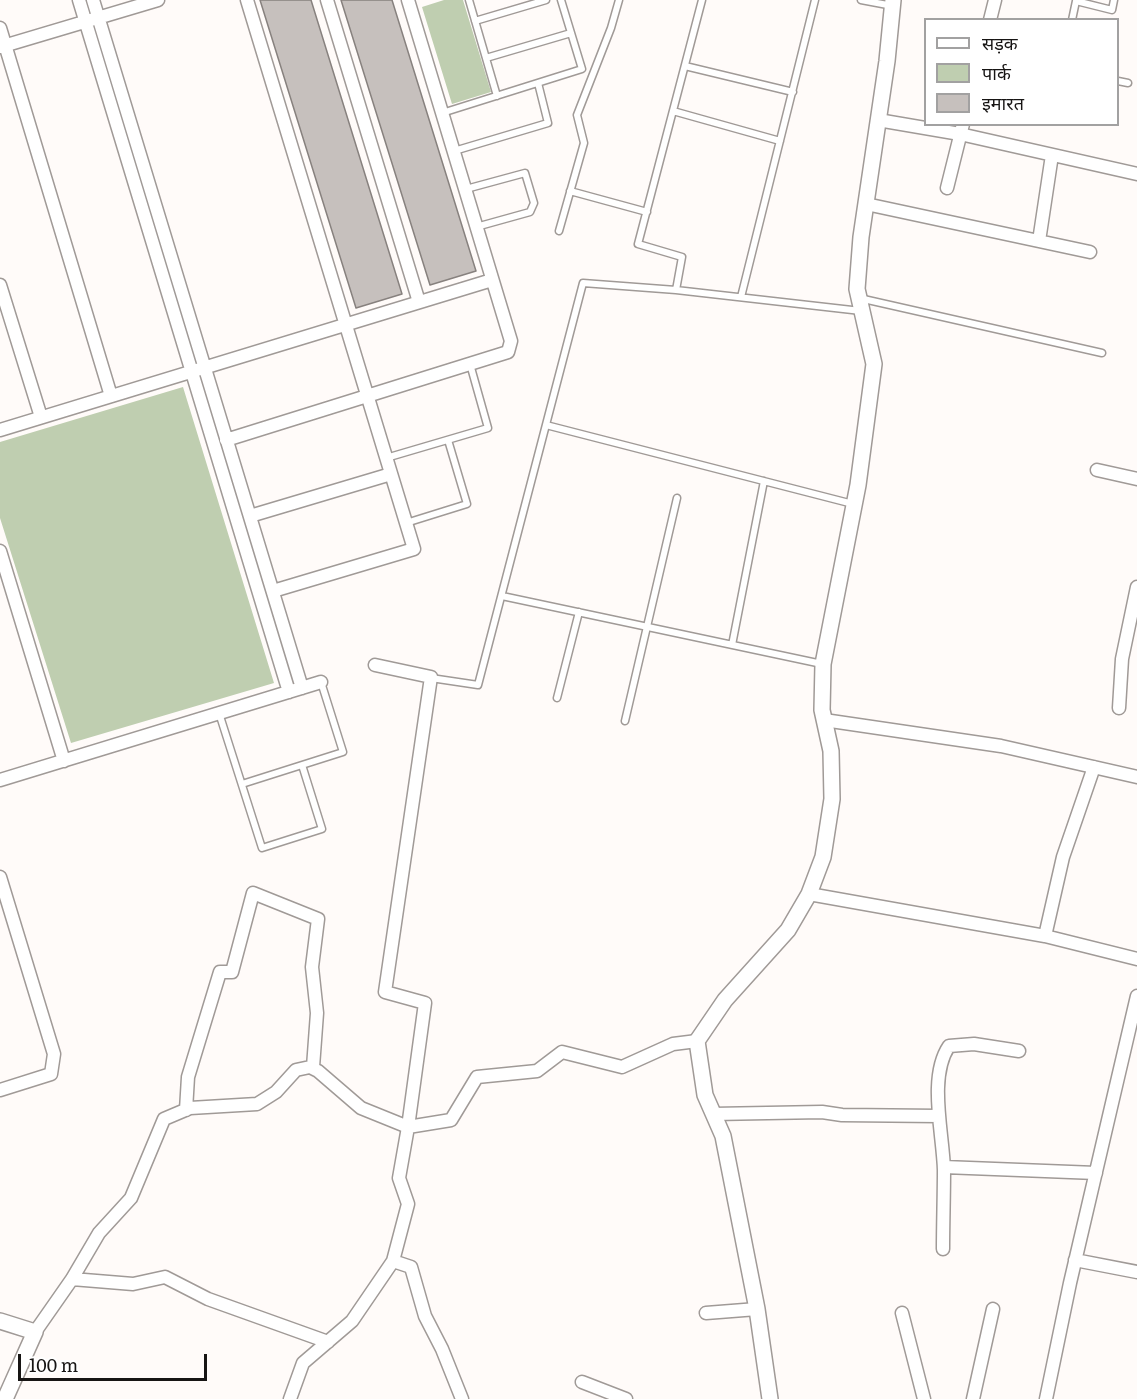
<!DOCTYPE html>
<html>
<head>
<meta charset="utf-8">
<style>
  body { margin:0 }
  #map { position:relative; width:1137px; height:1399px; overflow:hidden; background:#fffbf9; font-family:Literata,"Noto Sans Devanagari",serif }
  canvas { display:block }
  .legend { position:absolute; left:924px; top:18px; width:195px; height:108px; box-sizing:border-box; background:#fff; border:2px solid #a2a1a1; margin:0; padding:8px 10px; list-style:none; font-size:18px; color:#171514 }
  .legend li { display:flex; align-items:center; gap:12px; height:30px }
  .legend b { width:30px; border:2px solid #a2a1a1 }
  .scale { position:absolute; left:18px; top:1354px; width:189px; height:27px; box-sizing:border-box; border:3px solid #171514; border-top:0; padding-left:8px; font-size:18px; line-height:21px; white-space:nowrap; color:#171514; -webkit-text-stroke:4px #fff; paint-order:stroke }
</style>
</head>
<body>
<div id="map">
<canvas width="1137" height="1399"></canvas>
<ul class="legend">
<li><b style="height:8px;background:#fff"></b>सड़क</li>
<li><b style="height:16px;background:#bfceb0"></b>पार्क</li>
<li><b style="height:16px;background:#c6c0bd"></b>इमारत</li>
</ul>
<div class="scale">100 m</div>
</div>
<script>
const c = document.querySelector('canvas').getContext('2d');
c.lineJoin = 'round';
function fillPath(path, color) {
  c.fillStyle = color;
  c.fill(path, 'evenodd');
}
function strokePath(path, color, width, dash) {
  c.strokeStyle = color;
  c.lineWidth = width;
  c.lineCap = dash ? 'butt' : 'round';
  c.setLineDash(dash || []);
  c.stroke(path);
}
const green = new Path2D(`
  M444 0H463L491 92 452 104 422 7Z
  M183 387 274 683 71 743 0 518V442Z`);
const building = new Path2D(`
  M260 0H311L402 294 356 308Z
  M341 0H392L476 271 430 285Z`);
const service = new Path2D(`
  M469 0 497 96
  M861 0 893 6
  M1072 20 1076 1 1112 10 1114 0
  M475 21 546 0
  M486 58 571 33
  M685 66 793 92
  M1118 81 1128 83
  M673 111 780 141
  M442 113 582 69 561 0
  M454 151 548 123 538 83
  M466 189 525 173 534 203 530 212 476 227
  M570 191 647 212
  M559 231 584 143 577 115 611 28 619 0
  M676 290 682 257 638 244 702 0
  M741 297 815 0
  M859 298 1102 353
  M546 425 853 504
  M386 458 488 428 470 364
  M406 523 467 504 448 440
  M502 596 822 664
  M732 645 764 481
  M431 678 478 685 583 283 676 290 861 311
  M557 698 579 612
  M219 713 262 848 322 829 302 765
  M625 721 677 498
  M242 784 343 752 321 682`);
const minor = new Path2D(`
  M79 0 289 692
  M93 0 302 688
  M247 0 414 549 273 591
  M327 0 419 302
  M990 20 995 0
  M0 28 111 396
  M0 47 158 0
  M878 120 960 134 1137 174
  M947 188 963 124
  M866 204 1090 252
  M1039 241 1052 155
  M0 285 41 417
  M0 430 492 280
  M226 440 508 352 511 341 408 0
  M1097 470 1137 479
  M250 516 391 474
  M0 551 64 761
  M1119 708 1122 659 1137 587
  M824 720 1001 746 1137 777
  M0 780 321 682
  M0 877 54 1054 51 1074 0 1090
  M809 894 1045 936 1137 959
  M1045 936 1063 857 1094 767
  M186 1110 188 1077 220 972H232L253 893 318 919 312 967 317 1013 313 1067
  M713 1114 822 1112 842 1115 939 1116
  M944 1167 1096 1173
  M943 1249C943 1223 944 1196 944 1170 943 1133 928 1077 949 1046L974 1044 1019 1051
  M1075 1260 1137 1272
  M393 1261 411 1267 425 1316 442 1349 462 1399
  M72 1279 133 1284 165 1277 208 1299 328 1342
  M706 1313 757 1309
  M902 1313 924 1399
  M35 1332 72 1279 99 1233 131 1198 164 1119 190 1108 257 1104 276 1092 296 1070 310 1067 318 1071 361 1108 408 1127 425 1003 385 992 431 677 375 665
  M582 1382 626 1399
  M290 1399 303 1363 352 1321 393 1261 408 1204 399 1178 408 1127 451 1120 477 1077 537 1071 562 1052 622 1067 673 1044 697 1041
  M973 1399 993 1309
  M1046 1399 1070 1283 1137 996`);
const tertiary = new Path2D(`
  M0 1321 35 1332 5 1399
  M770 1399 757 1309 723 1136 705 1095 697 1041 725 1000 788 930 809 894 823 857 832 799 831 751 822 710 823 664 858 485 874 364 857 289 861 237 887 61 893 0`);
fillPath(green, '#bfceb0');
fillPath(building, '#c6c0bd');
strokePath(building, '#87817e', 1.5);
strokePath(service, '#a09a97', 9);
strokePath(minor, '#a09a97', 15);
strokePath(tertiary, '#a09a97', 18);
strokePath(service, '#fff', 6);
strokePath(minor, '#fff', 12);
strokePath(tertiary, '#fff', 15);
</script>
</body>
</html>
